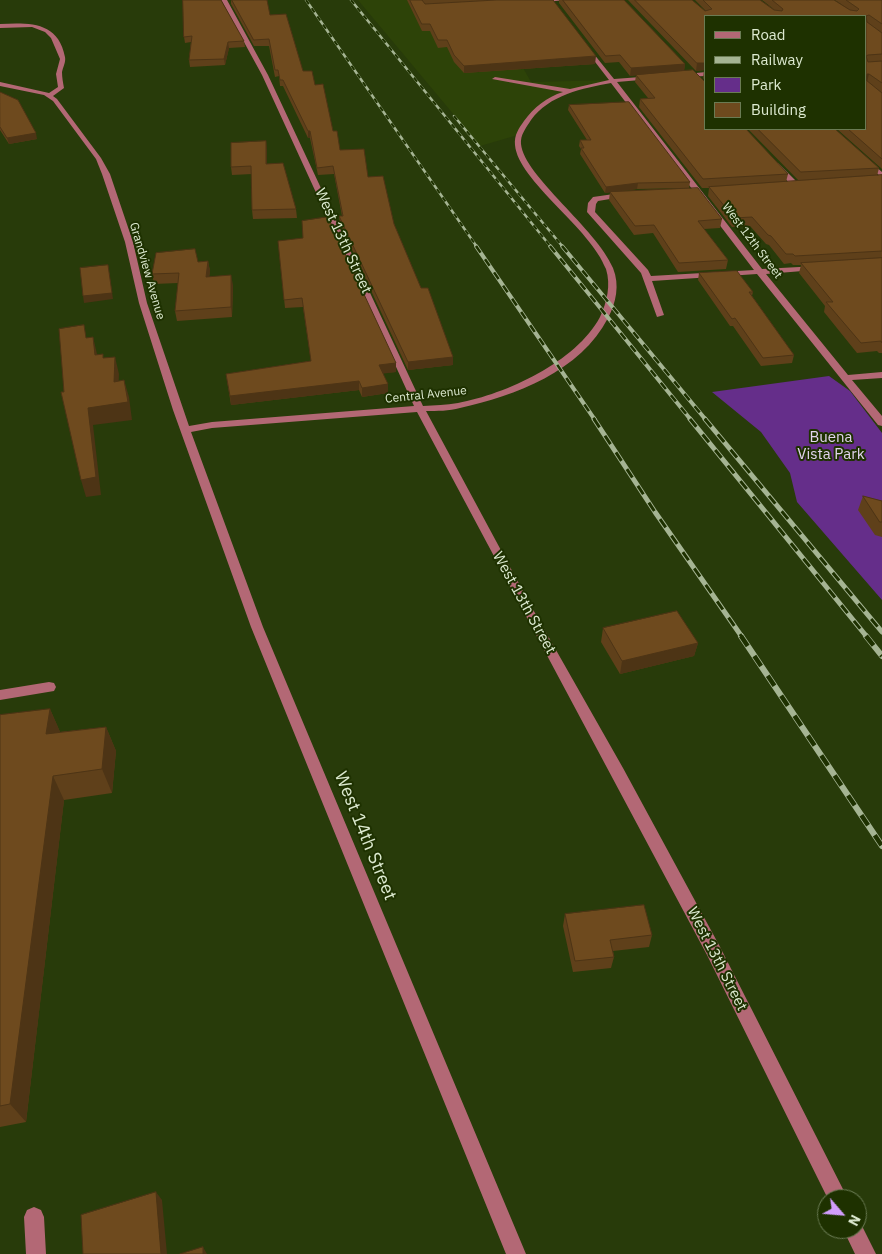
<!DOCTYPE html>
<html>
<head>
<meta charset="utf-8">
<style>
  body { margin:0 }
  #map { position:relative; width:882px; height:1254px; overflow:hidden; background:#283b0a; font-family:"IBM Plex Sans",sans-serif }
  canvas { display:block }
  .legend { position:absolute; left:704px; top:15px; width:162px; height:115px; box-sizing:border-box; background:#1e3100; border:1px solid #6a7b53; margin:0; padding:6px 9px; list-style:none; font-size:15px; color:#ddead0 }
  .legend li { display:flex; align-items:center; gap:10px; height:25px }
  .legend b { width:25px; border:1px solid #6a7b53 }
  .north { position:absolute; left:817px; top:1189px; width:50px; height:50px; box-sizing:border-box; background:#1e3100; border:1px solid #6a7b53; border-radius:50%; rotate:117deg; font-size:14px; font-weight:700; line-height:20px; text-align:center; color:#ddead0 }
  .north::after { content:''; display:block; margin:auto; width:18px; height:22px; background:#d29dfd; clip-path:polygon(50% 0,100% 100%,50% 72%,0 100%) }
</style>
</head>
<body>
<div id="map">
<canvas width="882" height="1254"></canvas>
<ul class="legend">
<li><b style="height:6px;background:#b36875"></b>Road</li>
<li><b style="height:6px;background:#a5b493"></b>Railway</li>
<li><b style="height:14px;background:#652e8a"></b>Park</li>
<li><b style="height:14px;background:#6e4a1e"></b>Building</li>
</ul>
<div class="north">N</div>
</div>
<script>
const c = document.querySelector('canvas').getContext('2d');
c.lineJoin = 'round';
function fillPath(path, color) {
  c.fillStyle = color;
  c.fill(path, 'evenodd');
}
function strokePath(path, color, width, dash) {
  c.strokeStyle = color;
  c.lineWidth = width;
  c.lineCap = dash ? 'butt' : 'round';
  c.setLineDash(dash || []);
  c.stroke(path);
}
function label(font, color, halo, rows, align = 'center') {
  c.font = font + ' "IBM Plex Sans",sans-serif';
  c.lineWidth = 4;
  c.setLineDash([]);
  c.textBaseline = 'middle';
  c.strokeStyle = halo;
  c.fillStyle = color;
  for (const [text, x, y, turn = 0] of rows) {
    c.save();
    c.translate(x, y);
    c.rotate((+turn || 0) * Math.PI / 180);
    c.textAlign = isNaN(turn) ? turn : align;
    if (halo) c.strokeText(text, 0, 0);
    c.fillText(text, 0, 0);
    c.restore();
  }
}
const built = new Path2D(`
  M358 0H485L531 82 612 80 579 88 545 104 518 135 480 146Z`);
const green = new Path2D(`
  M829 376 850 391 882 433V600L797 502 790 473 761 432 712 392Z`);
const minor = new Path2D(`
  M221 0H227L268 75 423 406C435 405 446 405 458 403 506 394 576 362 600 317 607 302 611 285 606 269 591 228 518 181 515 145 514 135 519 128 524 121 534 107 547 97 563 92L492 79 495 77 570 89 609 80 582 45 585 43 614 79 654 76 652 79 617 82 762 269 818 266V270H815L766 274 848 375 882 372V378L852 380 882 416V426L878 425 757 274 652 281 664 315 657 317 641 273 587 212 588 203 593 197 628 192V196L598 201 596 204 595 212 648 270 651 276 754 270 611 83C583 88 549 95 531 120 526 128 520 135 521 144 524 176 597 229 613 268 620 285 616 303 608 318 581 371 515 396 460 408 449 411 437 411 426 411L531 606 623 768 719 945 848 1199H828L707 955 417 412 212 428 191 432 263 627 526 1254H506L251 627 173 410 139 303 125 242 102 174 96 159 53 101 44 95 0 86V82L49 93 58 87 56 74 60 59 51 38 45 32 32 27 0 28V24C29 23 58 21 65 57 66 62 63 67 62 72 62 77 63 83 64 88L53 96 57 99 101 158 110 174 133 242 147 303 189 426 212 422 414 406 262 75Z
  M535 0H565L537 3Z
  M706 72V76L680 77 677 75Z
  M863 159H867L882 172V178L863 161Z
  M774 163H778L799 184V188H793L774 165Z
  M49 682 54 683 56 687 54 691 0 700V690Z
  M34 1207 41 1210 44 1217 46 1254H26L24 1217 27 1210Z
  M857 1221 860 1222 876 1254H855L843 1229H857Z`);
const railFar3 = new Path2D(`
  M306 0 477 247
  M351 0 551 247
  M454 116 563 247`);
const railFar2 = new Path2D(`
  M476 246 595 420
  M550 246 691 420
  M562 246 706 420`);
const railFar1 = new Path2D(`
  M594 419 655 512 742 637
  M690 419 867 637
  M705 419 882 632`);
const rail = new Path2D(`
  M741 636 882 846
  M866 636 882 656`);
const wall = new Path2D(`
  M183 0 244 41 245 47 229 48 225 65 190 67 189 60 191 42 185 43 184 37Z
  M231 0 270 15 303 71 315 85 340 150 368 177 394 224 421 288 453 357V365L408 370 340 224 339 216H342L334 174 318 175 310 138H308L283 86H280L279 76 275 77 269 46H254L231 4Z
  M407 0H553L595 64 464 73 454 62 447 47 438 48 430 31H422Z
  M559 0H624L685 64 684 71 706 129 788 174 786 182 799 181 748 129H835L879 168 877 176 882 175V353H879L877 351 857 353 824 312 825 306 799 273 801 265H793L791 263 784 264 769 245 766 244 750 226 732 227 708 196 709 188H702L639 107 640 99 648 98 635 82 636 75 630 76 619 62 605 63 559 3Z
  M628 0H692L705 11H706L695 0H760L775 10 762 0H834L848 9 835 0H882V169L837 129H866L706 16V82L703 78 704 70 696 71Z
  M0 92 37 139 9 144 0 130Z
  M569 105 690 182 689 188 722 219 720 228 704 229 728 260 726 269 678 272 653 233 634 235 609 200 610 192 605 193 580 154 581 149 579 146 580 140H587L568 110ZM688 188 621 191 637 189Z
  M266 141 267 164 296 209 297 218 253 219 252 210V174L232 175 231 167Z
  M278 241 396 372 383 373 388 393 362 397 359 390 231 405 226 374 311 361 303 307 285 308Z
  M208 261 210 271 209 277 233 285 232 317 177 321 175 311 178 283 154 284 152 274 198 262Z
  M699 273 753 292 752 296 794 355 792 363 761 366 733 326H730L698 280Z
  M863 496 882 501V537L875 535 858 510Z
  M603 628 698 643 694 656 620 674 601 642Z
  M50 709 60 732 106 727 116 751 112 793 64 800 26 1122 0 1127V715Z
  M565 914 652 935 649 947 613 951 614 957 611 968 573 972 563 926Z`);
const shadedWall = new Path2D(`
  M228 42 229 48 225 65 224 59Z
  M596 56 595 64 464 73V66Z
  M697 63H706V70L696 71Z
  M685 64 684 71 630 76 631 68Z
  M867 74H869L867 82H866Z
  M308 131H310V138H308Z
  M36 133 37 139 9 144 7 138Z
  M266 141 267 149V172L266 164Z
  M638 183 637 189 605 193 606 187Z
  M208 261 210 271 208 287 206 277Z
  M108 265 113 299 84 303 83 296Z
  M231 275 233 285 232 317 231 307Z
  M93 337 97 354 100 372 95 355Z
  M115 357 119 374 118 399 114 382Z
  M453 357V365L408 370V362Z
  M396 363V372L380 374 379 365Z
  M124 380 129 397 132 420 93 425 101 495 86 497 81 480 88 408Z
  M359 381V390L231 405 230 396Z
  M388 384V393L362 397V388Z
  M698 643 694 656 620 674 622 661Z
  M50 709 61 734H46Z
  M106 727 116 751 112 793 102 769Z
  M53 776 64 800 26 1122 10 1104Z
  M156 1192 162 1200 167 1254H161Z
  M203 1247 207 1254H203Z`);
const building = new Path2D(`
  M183 0H221L244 41 228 42 224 59 189 60 192 36 184 37Z
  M232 0H267L270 15 286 14 303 71H312L315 85 323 84 333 131H337L340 150 364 149 368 177 383 176 394 224 421 288H428L453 357 408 362 339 216H343L333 166 317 168 310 131H308L283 80H280L278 70H275L269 39 254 40Z
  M410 0H422L425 4 496 0H553L596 56 464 66 454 55 447 40H438L430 24H422Z
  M563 0H624L685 64 631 68 620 55 606 56Z
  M635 0H692L705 11 712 9 703 0H760L774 10 782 11 783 9 772 0H834L850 10 857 11 859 9 846 0H882V24L869 15 866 16 867 22 882 33V54L868 55 866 56 868 62 882 61V83L869 74H867L866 80 882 93V159L848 129H866V16H706V63H697Z
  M693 70 706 83V129H746L788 174 703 179 640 99 655 98 636 75Z
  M0 92 18 100 36 133 7 138 0 127Z
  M629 102 690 182 638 183 606 187 581 148H584L580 140H591L569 105Z
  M758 129H835L879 168 801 172Z
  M266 141V164L283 163 296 209 252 210 251 166 231 167V143Z
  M882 175V251L795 256 793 254H786L771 236 768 235 752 217 734 218 709 187Z
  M698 188 722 219 698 221 728 260 679 263 654 225 635 226 610 192Z
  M328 217 396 363 379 365 388 384 362 388 359 381 230 396 226 374 311 361 302 298 284 300 278 241 303 238 302 221Z
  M195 249 198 262 208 261 206 277 231 275V307L175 311 179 273 152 274 156 253Z
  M882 258V343L881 341 861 343 826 302H833L801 263Z
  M108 265 112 293 83 296 80 268Z
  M737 271 753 292H749L794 355 763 358 735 318 732 319 699 273Z
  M84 325 86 338 93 337 95 355 103 354V358L115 357 114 382 124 380 128 402 88 408 96 477 81 480 61 392H64L59 329Z
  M863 496 882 501V522H880Z
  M677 611 698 643 622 661 603 628Z
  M50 709 46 734 106 727 102 769 53 776 10 1104 0 1106V715Z
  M644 905 652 935 610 940 614 957 575 961 565 914Z
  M156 1192 161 1254H83L81 1215Z
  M203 1247V1254H180Z`);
const farStreetnames = [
  ["West 12th Street",752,241,53],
  ["Grandview Avenue",147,271,74],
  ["Central Avenue",426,395,-6]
];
const streetNames = [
  ["West 13th Street",343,241,65],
  ["West 13th Street",524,603,61],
  ["West 13th Street",717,959,63]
];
const parkNames = [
  ["Buena",831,438],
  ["Vista Park",831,455]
];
const nearStreetnames = [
  ["West 14th Street",365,836,68]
];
fillPath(built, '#2d4308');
fillPath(green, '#652e8a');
fillPath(minor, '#b36875');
strokePath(railFar3, '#a5b493', 2.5);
strokePath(railFar2, '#a5b493', 4);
strokePath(railFar1, '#a5b493', 5);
strokePath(rail, '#a5b493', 6);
strokePath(railFar3, '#1e3100', 2, [5]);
strokePath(railFar2, '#1e3100', 2.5, [8]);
strokePath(railFar1, '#1e3100', 3, [10]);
strokePath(rail, '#1e3100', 4.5, [12]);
fillPath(wall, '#5f401a');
fillPath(shadedWall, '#4d3415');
fillPath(building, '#6e4a1e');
strokePath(building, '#4d3415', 1);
label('12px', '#ddead0', '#1e3100', farStreetnames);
label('15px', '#ddead0', '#1e3100', streetNames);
label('15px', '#e2d4ee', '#1e3100', parkNames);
label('18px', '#ddead0', '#1e3100', nearStreetnames);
</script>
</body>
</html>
